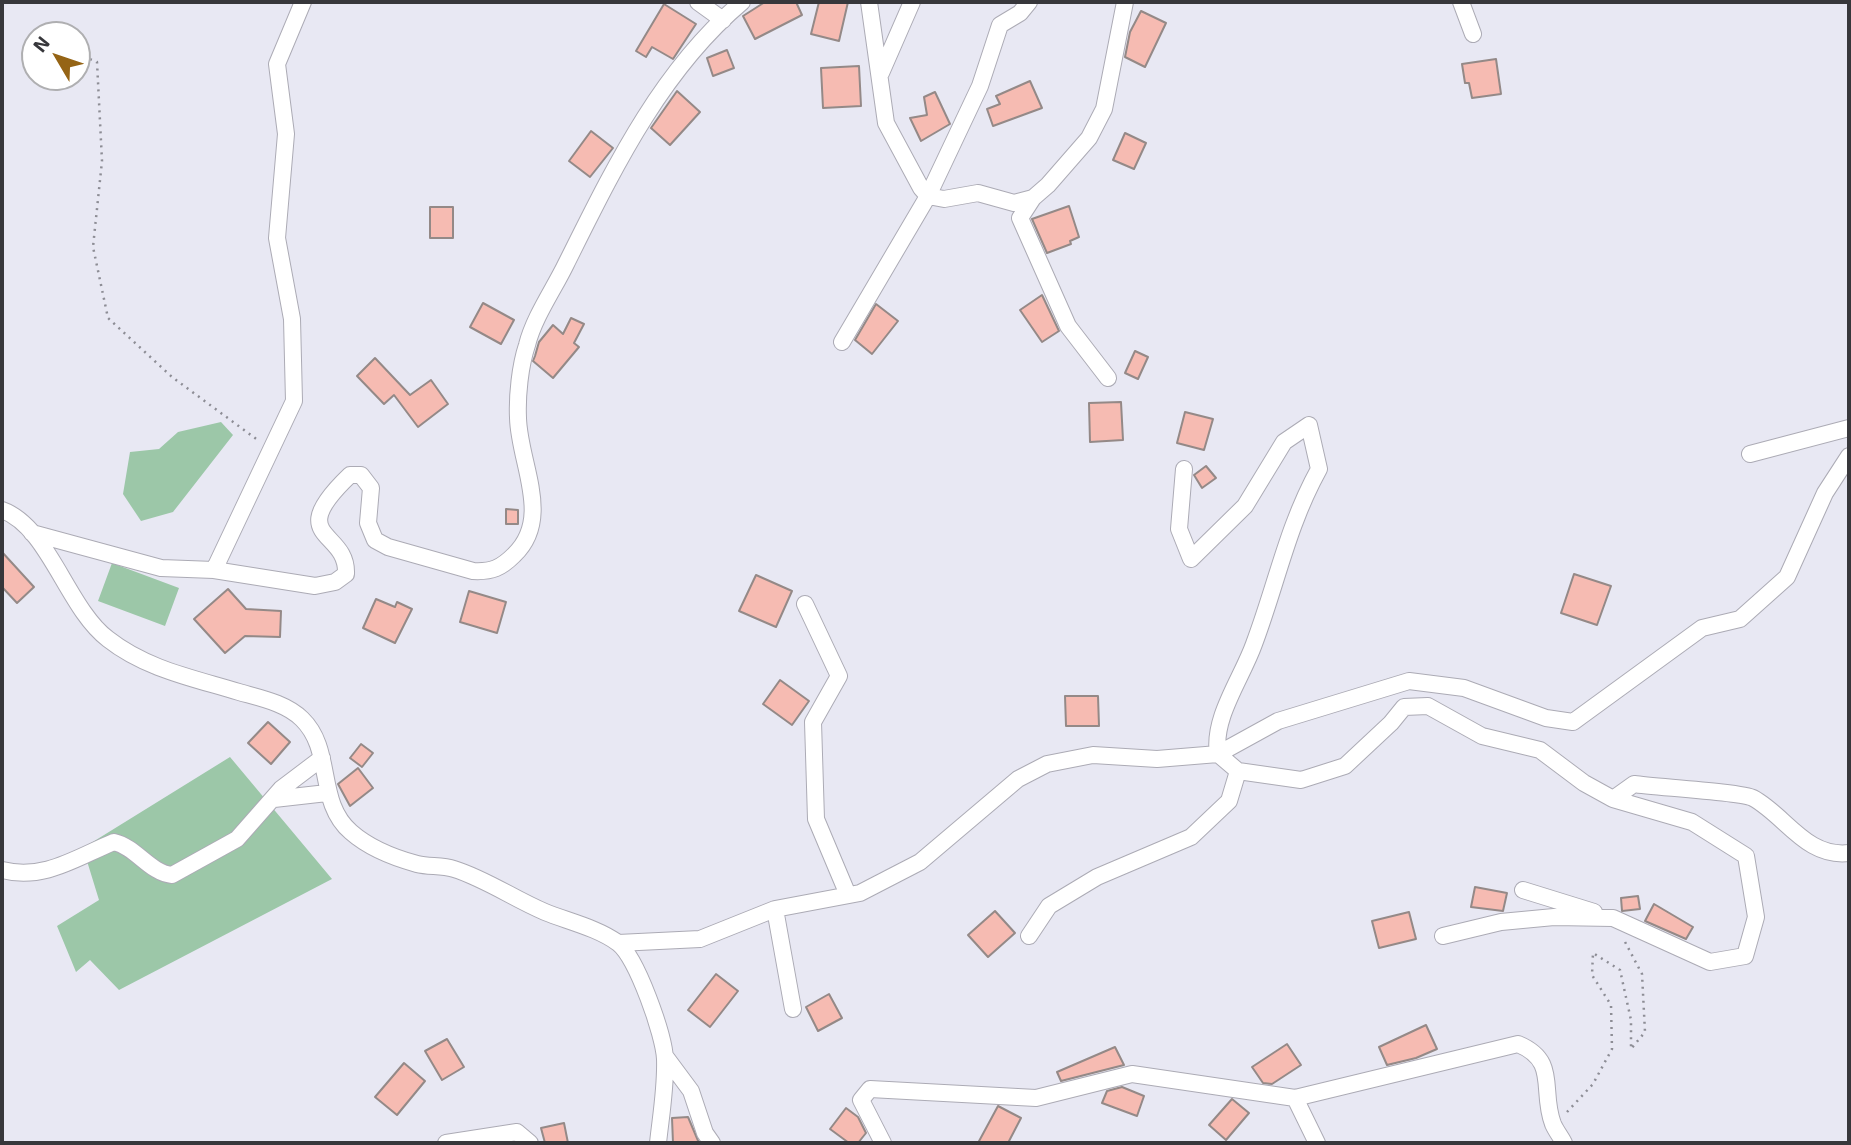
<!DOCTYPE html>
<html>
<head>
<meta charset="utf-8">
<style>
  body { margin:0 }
  #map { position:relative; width:1851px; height:1145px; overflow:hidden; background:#e8e8f3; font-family:"Exo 2",sans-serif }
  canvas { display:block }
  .frame { position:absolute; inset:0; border:4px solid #37373b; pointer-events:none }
  .north { position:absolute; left:21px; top:21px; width:70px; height:70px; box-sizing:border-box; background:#fff; border:2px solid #afafb1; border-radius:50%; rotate:309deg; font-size:19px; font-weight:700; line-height:28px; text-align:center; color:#37373b }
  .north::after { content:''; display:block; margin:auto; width:24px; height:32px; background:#956415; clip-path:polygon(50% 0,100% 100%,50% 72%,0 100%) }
</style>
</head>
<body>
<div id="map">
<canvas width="1851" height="1145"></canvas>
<div class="frame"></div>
<div class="north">N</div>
</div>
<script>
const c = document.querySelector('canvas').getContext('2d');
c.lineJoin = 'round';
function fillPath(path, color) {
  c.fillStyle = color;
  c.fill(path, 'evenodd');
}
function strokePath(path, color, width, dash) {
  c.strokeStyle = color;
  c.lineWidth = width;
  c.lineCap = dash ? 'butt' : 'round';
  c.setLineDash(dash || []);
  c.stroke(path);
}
const green = new Path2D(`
  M221 422 233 435 173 512 141 521 123 494 130 452 159 449 178 432Z
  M112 563 179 588 165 626 98 601Z
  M230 757 332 879 119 990 90 960 76 972 57 926 99 900 83 848Z`);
const building = new Path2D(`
  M765 2H796L802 15 755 39 743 16Z
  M819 2H848L839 41 811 34Z
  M664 4 696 24 673 59 652 47 646 57 636 51Z
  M1141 11 1166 23 1145 67 1125 57 1130 32Z
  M727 50 734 68 713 76 707 58Z
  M1496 59 1501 94 1472 98 1469 83H1465L1462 64Z
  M859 66 861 106 823 108 821 68Z
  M1030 81 1042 108 993 126 987 109 1000 104 996 96Z
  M677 91 700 112 670 145 651 128Z
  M935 92 950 124 921 141 910 118 927 115 924 97Z
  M591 131 613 148 590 177 569 161Z
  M1125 133 1146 143 1134 169 1113 160Z
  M1069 206 1079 237 1070 241 1071 244 1047 253 1032 219Z
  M430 207H453V238H430Z
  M1042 295 1059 331 1042 342 1020 310Z
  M483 303 514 320 501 344 470 327Z
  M876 304 898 321 872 354 855 340Z
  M571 318 584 324 574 343 579 347 553 378 533 361 535 356 539 342 553 325 563 334Z
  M1135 351 1148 357 1138 379 1125 373Z
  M375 358 410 395 431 380 448 404 418 427 394 395 384 404 357 376Z
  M1121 402 1123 440 1090 442 1089 403Z
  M1185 412 1213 419 1204 450 1177 443Z
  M1206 466 1216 478 1202 488 1194 475Z
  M506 509 518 510V524H506Z
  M2 552 34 587 17 603 2 587Z
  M1574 574 1611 586 1597 625 1561 613Z
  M756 575 792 591 776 627 739 611Z
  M228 589 246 609 281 611 280 637 245 636 225 653 194 619Z
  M469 591 506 602 497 633 460 622Z
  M376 599 395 607 397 602 412 609 395 643 363 628Z
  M780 680 809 701 792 725 763 704Z
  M1065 696H1098L1099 726H1066Z
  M268 722 290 742 271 764 248 743Z
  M361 744 373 753 362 767 350 758Z
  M358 768 373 788 350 806 338 784Z
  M1475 887 1507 893 1503 911 1471 907Z
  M1638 896 1640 909 1622 911 1621 898Z
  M1654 904 1693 927 1686 939 1645 921Z
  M995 911 1015 933 988 957 968 935Z
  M1409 912 1416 939 1379 948 1372 921Z
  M716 974 738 991 710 1027 688 1010Z
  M829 994 842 1018 818 1031 806 1007Z
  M1426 1025 1437 1049 1416 1058 1387 1065 1379 1047Z
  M447 1039 464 1067 442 1080 425 1051Z
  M1287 1044 1301 1065 1272 1084 1263 1083 1252 1067Z
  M1115 1047 1124 1065 1061 1081 1057 1072Z
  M404 1063 425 1081 397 1115 375 1097Z
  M1122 1087 1144 1096 1137 1116 1102 1103 1107 1091Z
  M1232 1099 1249 1113 1226 1140 1209 1125Z
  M998 1106 1021 1118 1008 1143H978Z
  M846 1108 858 1117 866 1133 858 1143H849L830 1129Z
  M688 1117 699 1143H673L672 1118Z
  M564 1123 568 1143H545L541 1128Z`);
const path = new Path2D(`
  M77 54 97 62 102 161 93 247 108 318 172 377 259 441
  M1567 1112 1593 1084 1612 1049 1611 1005 1592 975 1593 953 1620 970 1631 1020V1049L1645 1032 1642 974 1624 940`);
const minor = new Path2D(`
  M698 2 723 20
  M869 2 886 123 921 188 928 196 944 199 978 193 1014 203 1033 198 1048 185 1089 138 1104 109 1125 2
  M1461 2 1473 34
  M881 73 912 2
  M1033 198 1020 218 1068 326 1108 378
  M842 342 928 196 980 86 1000 25 1020 13 1029 2
  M1750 454 1849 428
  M1184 469 1179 529 1191 559 1245 506 1284 442 1309 425 1319 469C1287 527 1277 583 1254 644 1242 678 1212 718 1218 754L1238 771 1301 780 1345 766 1391 723 1404 707 1428 706 1482 736 1540 750 1584 783 1613 799
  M2 510C49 527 67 608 108 639 146 669 193 678 239 692 260 698 286 703 302 719 334 750 316 802 351 832 368 847 395 858 417 864 429 867 442 865 454 869 486 879 514 899 545 912 567 921 598 928 618 943 637 958 664 1035 665 1059 666 1087 661 1115 658 1143
  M32 533 161 568 214 570 315 586 335 582 346 574C348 529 282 540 350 475H361L371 488 368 523 375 540 388 547 473 571C492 572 501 568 514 555 553 518 519 463 518 418 517 396 520 366 527 345 534 317 554 289 566 264 613 170 660 71 742 2
  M214 570 294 401 292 319 277 238 286 134 277 64 303 2
  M805 604 839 676 813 722 816 819 848 895
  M274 799 327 793
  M2 870C44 881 77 857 114 842 136 847 150 873 172 875L237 839 281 789 322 758
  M1523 890 1594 912
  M775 909 793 1009
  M1029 936 1049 906 1097 877 1191 837 1229 801 1238 771
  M1443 936 1501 922 1554 917 1613 918 1710 962 1745 956 1756 917 1746 856 1692 822 1613 799 1634 784C1653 787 1742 792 1753 798 1786 816 1806 858 1849 853
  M618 943 700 939 775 909 860 893 920 862 1018 779 1047 764 1093 755 1157 759 1218 754 1278 721 1409 681 1464 688 1546 718 1573 722 1702 628 1740 619 1787 577 1825 493 1849 456
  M665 1056 691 1091 705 1133 712 1143
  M1295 1098 1518 1044C1559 1061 1540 1090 1553 1124 1556 1131 1561 1137 1564 1143
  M446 1143 517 1132 530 1143
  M883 1143 861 1100 870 1089 1036 1098 1132 1074 1295 1098 1317 1143`);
fillPath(green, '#9cc7a8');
fillPath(building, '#f6bbb2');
strokePath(building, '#948987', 2);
strokePath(minor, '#acabb5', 18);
strokePath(path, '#8d8d95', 2.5, [2, 5]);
strokePath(minor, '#fff', 16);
</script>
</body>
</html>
